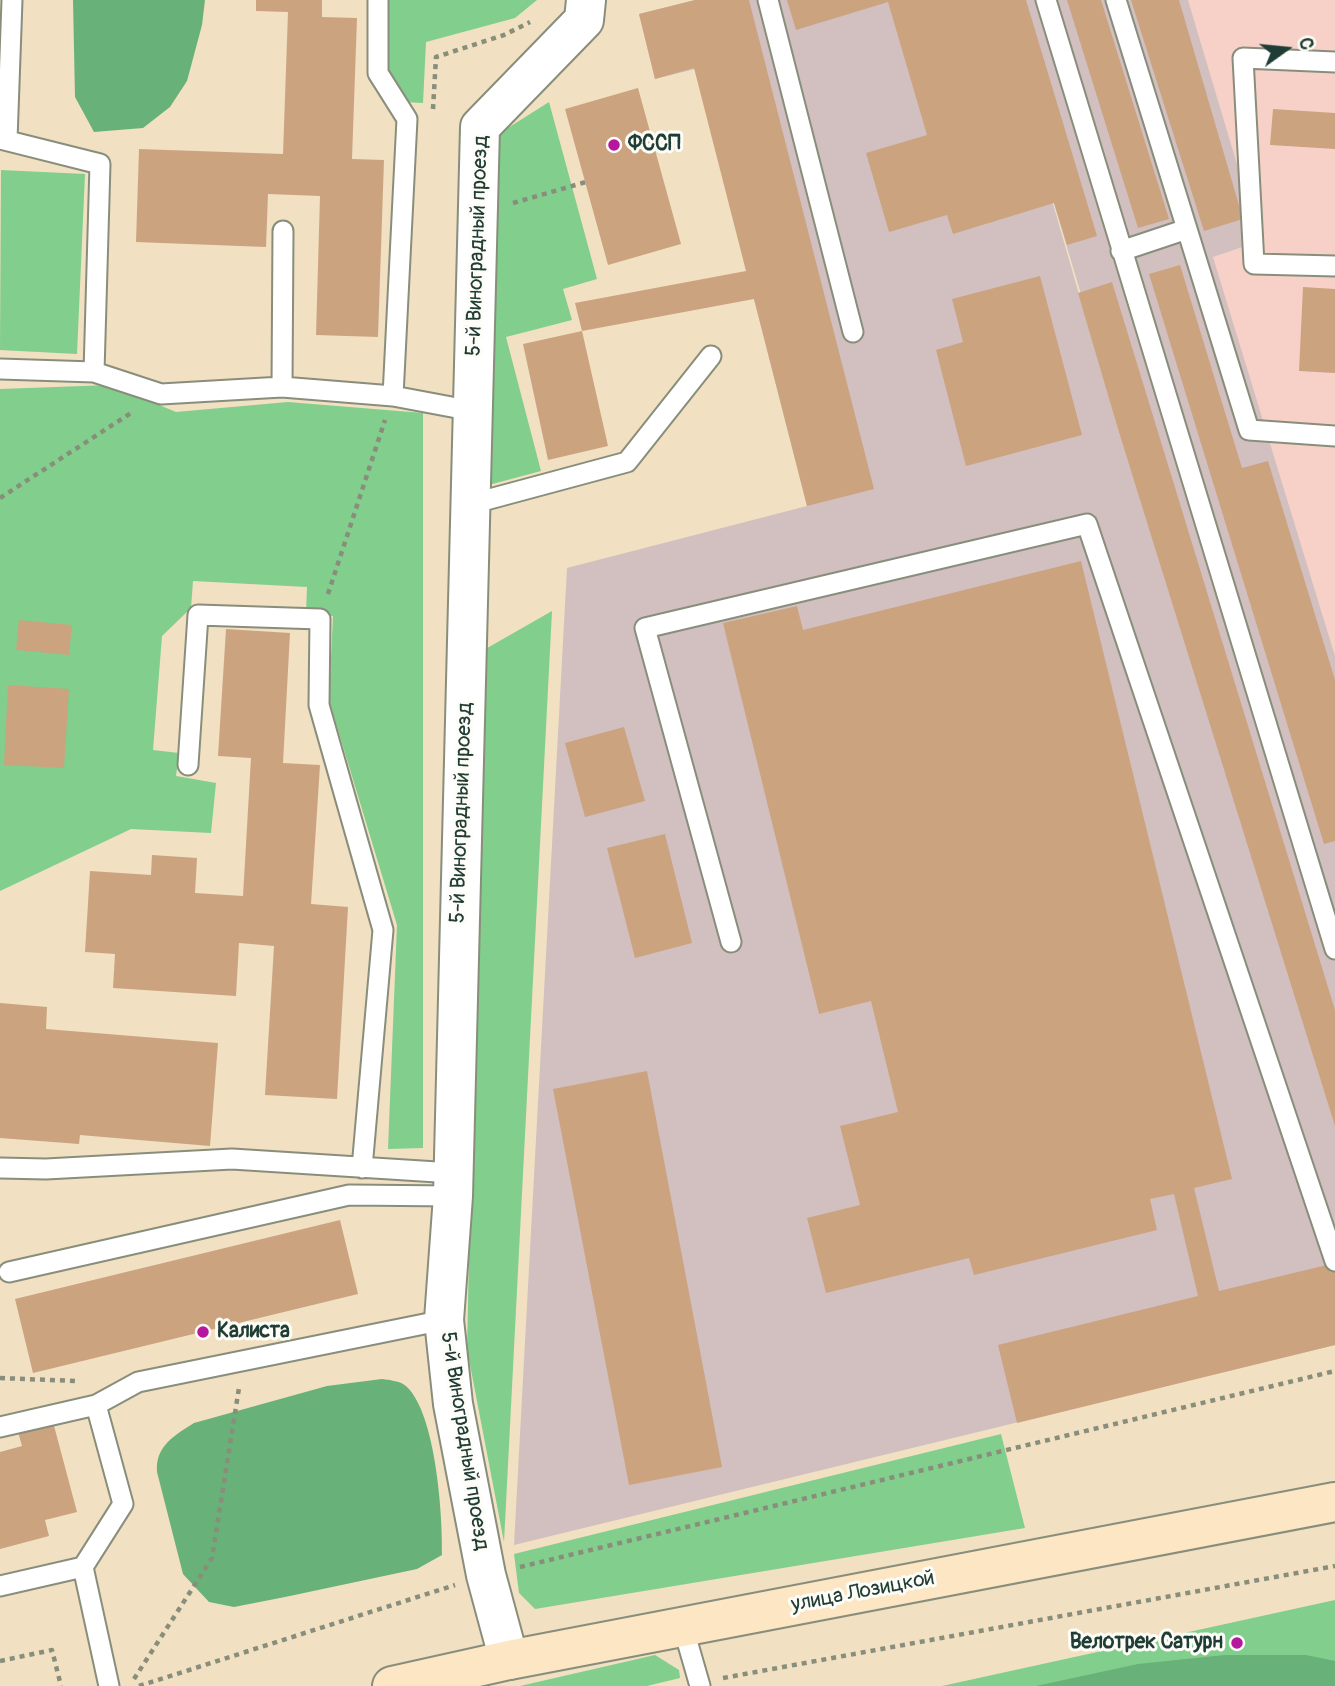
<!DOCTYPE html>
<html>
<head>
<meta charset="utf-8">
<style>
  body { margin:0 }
  #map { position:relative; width:1335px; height:1686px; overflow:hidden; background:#f1e0c2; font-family:Pangolin,sans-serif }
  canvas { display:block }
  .north { position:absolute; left:1251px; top:14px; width:70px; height:70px; -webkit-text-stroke:5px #fdfcf7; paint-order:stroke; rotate:75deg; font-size:19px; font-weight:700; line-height:28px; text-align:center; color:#1f3d34 }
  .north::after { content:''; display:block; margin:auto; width:24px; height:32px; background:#1f3d34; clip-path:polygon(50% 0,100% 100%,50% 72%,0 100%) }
</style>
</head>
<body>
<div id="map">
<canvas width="1335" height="1686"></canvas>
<div class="north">С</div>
</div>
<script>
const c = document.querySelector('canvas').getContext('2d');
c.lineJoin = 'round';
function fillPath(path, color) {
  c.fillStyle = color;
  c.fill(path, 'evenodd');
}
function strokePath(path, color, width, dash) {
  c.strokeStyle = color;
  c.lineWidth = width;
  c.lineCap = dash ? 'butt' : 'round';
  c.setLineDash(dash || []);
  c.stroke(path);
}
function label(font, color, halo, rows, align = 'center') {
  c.font = font + ' Pangolin,sans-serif';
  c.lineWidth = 6;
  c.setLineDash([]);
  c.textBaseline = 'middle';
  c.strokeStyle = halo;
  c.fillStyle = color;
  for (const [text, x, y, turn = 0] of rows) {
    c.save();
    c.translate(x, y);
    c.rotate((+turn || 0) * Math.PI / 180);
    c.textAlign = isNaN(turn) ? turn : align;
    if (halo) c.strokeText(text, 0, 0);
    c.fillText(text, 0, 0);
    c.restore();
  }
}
const built = new Path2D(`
  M1188 0H1335V656L1212 256 1260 241Z`);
const industrial = new Path2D(`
  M695 0H1188L1260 241 1213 257 1335 656V1345L514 1545 567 568 807 506 695 69 655 79 639 14ZM1017 79 1166 580 1117 426Z`);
const green = new Path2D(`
  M386 0H537L515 18 426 42 423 103 402 102 385 72Z
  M549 102 597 279 563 289 572 320 506 337 541 471 485 486 492 138Z
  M1 170 85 174 77 354 0 350Z
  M111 385 176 412 288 402 423 413V1148L388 1149 397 925 329 700 333 616 306 614 307 587 193 581 191 608 162 636 153 750 179 753 176 776 216 783 211 833 131 829 0 891V389Z
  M552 611 504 1542 467 1349 482 651Z
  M1001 1434 1025 1528 535 1609 519 1593 514 1554Z
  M1335 1600V1686H942Z
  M655 1655 679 1670 680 1678 647 1686H520Z`);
const forest = new Path2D(`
  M73 0H205L202 25 187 81 170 107 143 128 94 132 75 97Z
  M382 1379C390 1380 401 1381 407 1387 436 1415 443 1516 442 1555L417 1569 285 1597 234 1607 209 1602 183 1574 157 1472C155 1446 175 1435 194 1423L327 1386Z
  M1225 1655H1306L1335 1661V1686H1036L1138 1664Z`);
const building = new Path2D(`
  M256 0H322V17L357 18 352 159 384 160 378 337 316 335 320 196 268 194 266 247 136 242 139 149 283 154 288 12 256 11Z
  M695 0H749L874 489 807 506 754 299 582 331 575 303 746 271 694 68 655 79 639 14Z
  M787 0H1026L1097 236 1067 245 1054 203 953 234 947 215 889 232 866 153 927 135 888 2 796 30Z
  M1067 0H1101L1169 219 1138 228Z
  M1131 0H1179L1243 219 1204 231Z
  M638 88 681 244 608 265 565 109Z
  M1273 109 1335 113V149L1270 145Z
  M1180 265 1242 468 1268 461 1335 680V841L1324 844 1149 274Z
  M1040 276 1082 435 966 466 936 350 963 342 952 299Z
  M1112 282 1335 1010V1126L1117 426 1078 293Z
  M1303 287 1335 289V373L1299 371Z
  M582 331 608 446 548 460 523 344Z
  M1081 561 1232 1179 1194 1188 1219 1291 1335 1263V1345L1017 1423 998 1345 1198 1296 1174 1194 1150 1199 1157 1230 974 1275 969 1258 826 1293 807 1218 860 1205 840 1126 898 1112 871 1001 819 1014 723 623 797 606 803 630Z
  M19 620 72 625 69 655 16 650Z
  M226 629 290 633 283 763 320 765 311 904 348 907 337 1099 265 1095 274 946 239 943 236 996 113 988 115 954 85 952 90 871 151 875 152 855 197 858 195 893 243 896 251 758 218 756Z
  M8 685 69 689 64 768 4 765Z
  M624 727 645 801 585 817 565 743Z
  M665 834 692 943 635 958 607 848Z
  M0 1003 47 1007 46 1029 218 1043 210 1146 80 1135 79 1144 0 1138Z
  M647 1071 722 1467 629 1485 553 1089Z
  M340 1220 358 1294 33 1373 15 1299Z
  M53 1422 77 1512 45 1520 49 1536 0 1549V1452L22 1446 18 1432Z`);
const path = new Path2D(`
  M433 109 436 57 504 35 530 22
  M513 203 586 182
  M0 498 134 411
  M328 594 385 420
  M0 1378 76 1381
  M520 1567 1335 1371
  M0 1661 52 1650 61 1686
  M723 1678 1335 1566
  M134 1679 212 1558 239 1388
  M139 1686 455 1585`);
const lane = new Path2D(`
  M378 0V73L407 119 393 396
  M768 0 853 332
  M1046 0 1335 949
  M1116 0 1187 229 1121 251
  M1335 62 1243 58 1254 264 1335 266
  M0 139 100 164 94 372
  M7 140 12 0
  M1187 229 1249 430 1335 436
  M0 369 94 372 161 394 282 387 393 396 473 411
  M282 387 283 231
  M471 504 627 462 711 356
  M188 765 198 615 320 619 319 705 383 930 362 1168
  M731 942 645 628 1087 524 1335 1261
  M0 1168 46 1169 232 1159 453 1173
  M9 1272 349 1195 453 1196
  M96 1405 123 1504 83 1567 109 1686
  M0 1427 96 1405 138 1382 444 1320
  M0 1586 83 1567
  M683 1627 700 1686`);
const street = new Path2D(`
  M509 1660 486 1575 453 1404 444 1320 453 1196 480 127 584 20 586 0`);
const secondary = new Path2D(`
  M392 1686 509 1660 1335 1502`);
const markers = [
  [614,145,7,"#b5179e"],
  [203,1332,7,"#b5179e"],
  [1237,1643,7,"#b5179e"]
];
const poiNames = [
  ["ФССП",628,145],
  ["Калиста",217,1332],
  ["Велотрек Сатурн",1223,1643,"right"]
];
const streetNames = [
  ["5-й Виноградный проезд",478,246,-88],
  ["5-й Виноградный проезд",462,813,-88],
  ["5-й Виноградный проезд",464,1441,81],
  ["улица Лозицкой",863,1592,-11]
];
fillPath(built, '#f7d1c8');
fillPath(industrial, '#d2bfc0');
fillPath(green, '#81ce8d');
fillPath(forest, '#68b178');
fillPath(building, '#cca37f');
strokePath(lane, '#888e7b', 23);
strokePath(street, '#888e7b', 42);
strokePath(secondary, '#888e7b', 42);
strokePath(path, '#888e7b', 4.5, [5, 5]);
strokePath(lane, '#fff', 19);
strokePath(street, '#fff', 38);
strokePath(secondary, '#fce6c4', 38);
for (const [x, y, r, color] of markers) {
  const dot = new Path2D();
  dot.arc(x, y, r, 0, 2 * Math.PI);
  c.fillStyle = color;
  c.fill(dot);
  strokePath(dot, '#fdfcf7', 2.5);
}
label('bold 21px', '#1f3d34', '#fdfcf7', poiNames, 'left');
label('21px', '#1f3d34', '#fdfcf7', streetNames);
</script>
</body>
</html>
